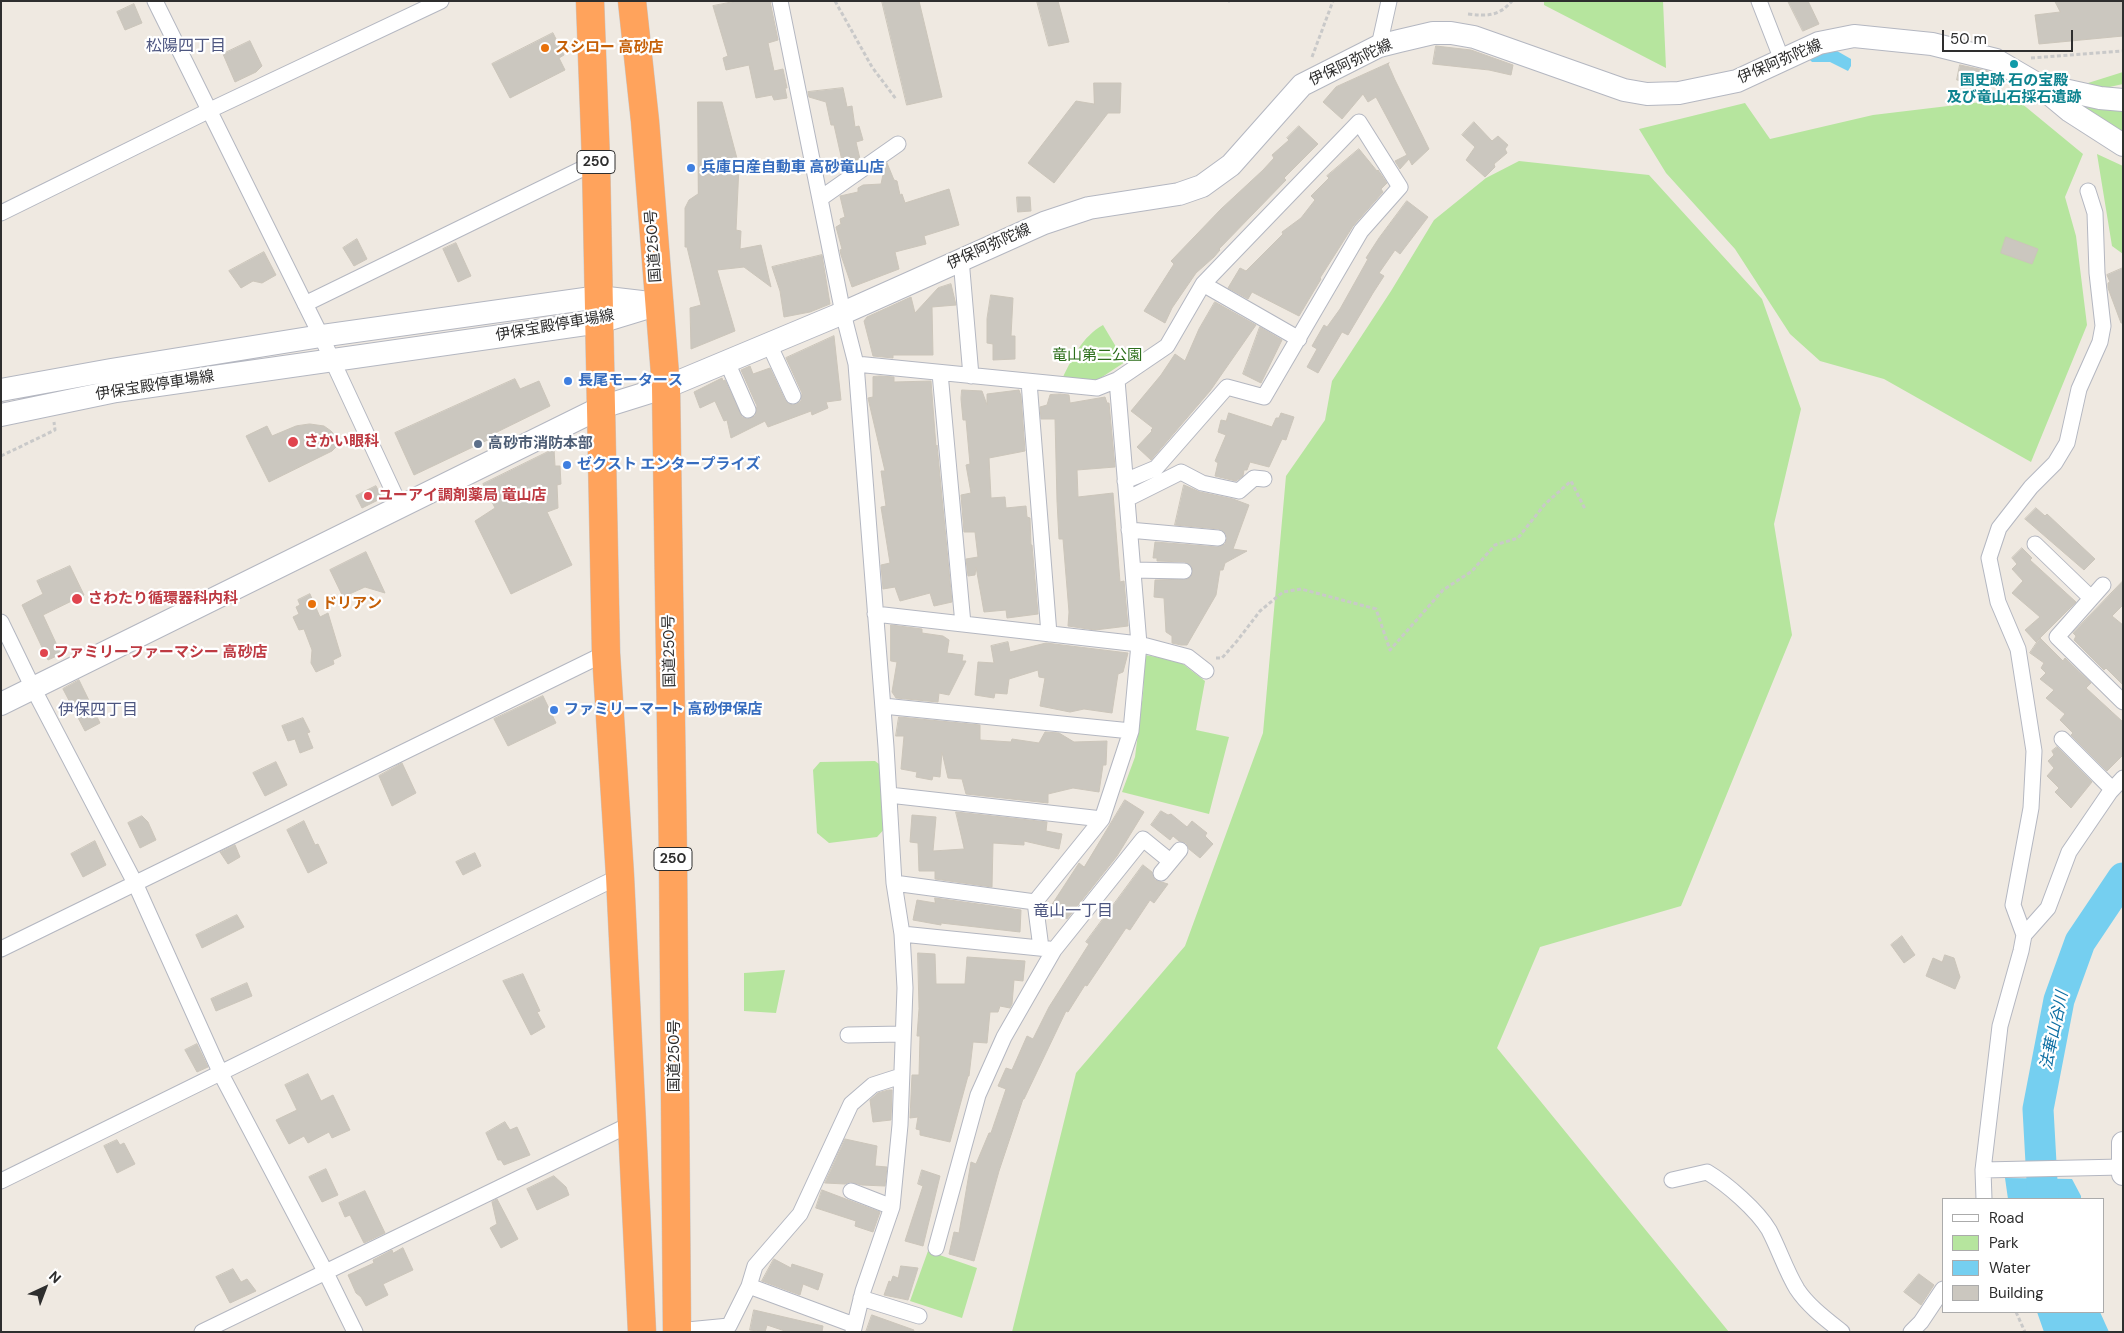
<!DOCTYPE html>
<html>
<head>
<meta charset="utf-8">
<style>
  body { margin:0 }
  #map { position:relative; width:2124px; height:1333px; overflow:hidden; background:#efe9e1; font-family:"DM Sans",sans-serif }
  canvas { display:block }
  .frame { position:absolute; inset:0; border:2px solid #2e2e2e; pointer-events:none }
  .legend { position:absolute; left:1942px; top:1198px; width:162px; height:115px; box-sizing:border-box; background:#fff; border:1px solid #ababab; margin:0; padding:6px 9px; list-style:none; font-size:15px; color:#2e2e2e }
  .legend li { display:flex; align-items:center; gap:10px; height:25px }
  .legend b { width:25px; border:1px solid #ababab }
  .north { position:absolute; left:20px; top:1263px; width:50px; height:50px; -webkit-text-stroke:4px #fff; paint-order:stroke; rotate:43deg; font-size:14px; font-weight:700; line-height:20px; text-align:center; color:#2e2e2e }
  .north::after { content:''; display:block; margin:auto; width:18px; height:22px; background:#2e2e2e; clip-path:polygon(50% 0,100% 100%,50% 72%,0 100%) }
  .scale { position:absolute; left:1942px; top:30px; width:131px; height:22px; box-sizing:border-box; border:2px solid #2e2e2e; border-top:0; padding-left:6px; font-size:15px; line-height:18px; white-space:nowrap; color:#2e2e2e; -webkit-text-stroke:4px #fff; paint-order:stroke }
</style>
</head>
<body>
<div id="map">
<canvas width="2124" height="1333"></canvas>
<div class="frame"></div>
<ul class="legend">
<li><b style="height:6px;background:#fff"></b>Road</li>
<li><b style="height:14px;background:#b6e59e"></b>Park</li>
<li><b style="height:14px;background:#75cff0"></b>Water</li>
<li><b style="height:14px;background:#cbc7bf"></b>Building</li>
</ul>
<div class="north">N</div>
<div class="scale">50 m</div>
</div>
<script>
const c = document.querySelector('canvas').getContext('2d');
c.lineJoin = 'round';
function fillPath(path, color) {
  c.fillStyle = color;
  c.fill(path, 'evenodd');
}
function strokePath(path, color, width, dash) {
  c.strokeStyle = color;
  c.lineWidth = width;
  c.lineCap = dash ? 'butt' : 'round';
  c.setLineDash(dash || []);
  c.stroke(path);
}
function label(font, color, halo, rows, align = 'center') {
  c.font = font + ' "DM Sans","Noto Sans JP",sans-serif';
  c.lineWidth = 4.5;
  c.setLineDash([]);
  c.textBaseline = 'middle';
  c.strokeStyle = halo;
  c.fillStyle = color;
  for (const [text, x, y, turn = 0] of rows) {
    c.save();
    c.translate(x, y);
    c.rotate((+turn || 0) * Math.PI / 180);
    c.textAlign = isNaN(turn) ? turn : align;
    if (halo) c.strokeText(text, 0, 0);
    c.fillText(text, 0, 0);
    c.restore();
  }
}
const green = new Path2D(`
  M1544 1H1663L1666 68 1544 5Z
  M2123 72V84L2096 90 2088 83Z
  M2063 97 2123 110V134Z
  M2015 98 2083 154 2065 197 2076 236 2087 325 2031 462 1884 379 1820 361 1790 334 1735 249 1666 173 1639 129 1745 103 1770 139 1873 115Z
  M2097 154 2123 166V254L2112 246Z
  M1519 161 1649 175 1762 299 1801 409 1774 524 1792 635 1681 906 1540 947 1497 1048 1729 1332H1012L1076 1073 1185 946 1263 733 1286 476 1325 420 1332 381 1391 291 1434 220 1486 178Z
  M1103 325 1125 362 1096 381 1063 377C1073 357 1082 337 1103 325Z
  M1145 655 1179 661 1205 681 1196 730 1229 737 1209 814 1122 792 1135 757 1143 694Z
  M875 761 883 767 888 825 877 837 829 843 817 833 813 770 820 762Z
  M785 970 776 1013 744 1011V973Z
  M928 1251 977 1268 962 1318 910 1301Z`);
const water = new Path2D(`
  M1837 51 1851 59V66L1848 71 1830 62H1812L1810 60 1821 54Z
  M2005 1178 2072 1179 2081 1196V1199H2008Z
  M2037 1312H2100L2109 1332H2044Z`);
const river = new Path2D(`
  M2043 1199 2038 1109 2059 1000 2080 942 2123 878`);
const building = new Path2D(`
  M737 1H770L778 40 768 43 774 71 783 69 787 88H785L787 98 774 100 772 95 756 98 749 65 726 70 723 58 728 56 713 6Z
  M882 1H919L942 97 907 105Z
  M1037 1H1058L1069 42 1049 46Z
  M1788 1H1808L1819 24 1803 31Z
  M2055 1H2123V36L2039 44 2035 15 2060 12Z
  M134 4 142 23 125 30 117 12Z
  M553 33 564 55 559 58 565 70 510 98 492 64Z
  M250 41 262 66 256 72 235 82 223 54Z
  M1436 46 1471 50 1513 65 1511 75 1489 70 1433 64Z
  M1389 63 1388 64 1395 80 1429 149 1412 165 1409 159 1400 169 1395 161 1407 155 1376 97 1368 102 1363 94 1342 119 1323 102 1336 87Z
  M1960 65 1988 71 1985 85 1957 80Z
  M1094 83H1121L1120 113H1108L1054 183 1028 163 1076 101 1094 104Z
  M843 88 847 107 852 106 855 127 859 126 863 140 856 142 860 159 843 165 834 125H831L826 102 809 97 808 92Z
  M698 102H722L739 166 736 230 741 231 740 249 761 245 771 287 744 267 717 270 735 331 691 349 690 308 701 305 687 247H685V208L689 200 698 194Z
  M1474 122 1492 141 1498 136 1508 145 1505 149 1507 153 1494 164 1495 167 1485 177 1466 160 1475 147 1462 135Z
  M1299 126 1318 144 1284 178 1286 180 1219 249 1220 250 1214 257 1196 273 1172 308 1165 323 1144 311 1174 264 1171 261 1221 209 1263 170 1274 158 1272 155 1289 140 1287 138Z
  M1359 149 1377 171 1378 170 1387 183 1381 189 1383 192 1353 226 1320 278 1321 279 1299 316 1252 292 1248 299 1228 288 1240 268 1246 271 1283 234 1282 232 1301 218 1315 200 1311 196 1329 178 1327 176Z
  M887 163 894 180 897 181 900 195 902 194 905 203 949 189 959 225 924 236 926 244 895 252 899 269 852 287 841 255 840 250 842 249 836 227 841 224 840 219 845 217 840 196 858 192V188L863 185 881 184 885 165Z
  M1017 197H1030L1031 211 1018 212Z
  M1407 201 1428 217 1400 254 1395 250 1379 273 1384 276 1373 293 1348 335 1342 332 1318 373 1307 367 1317 349 1312 346 1324 325 1327 327 1340 309 1368 259 1366 258 1379 238Z
  M2006 237 2038 249 2032 264 2001 253Z
  M357 239 367 259 354 266 343 248Z
  M456 243 471 276 458 282 443 249Z
  M264 252 276 275 262 283 253 281 241 288 229 271Z
  M822 255 830 304 810 312 784 317 780 291 772 267Z
  M2123 268V323H2121L2108 288V283L2110 282 2107 275Z
  M951 284 956 305 932 307 933 355H893V358L873 356 864 321 867 317 911 297 915 313 938 288Z
  M991 295 1013 298 1011 336H1015V359L993 360V344L987 343V319Z
  M1215 302 1256 325 1210 391 1151 460 1137 447 1152 431 1151 430 1153 428 1131 411 1161 375 1175 354 1185 361 1199 329Z
  M1260 327 1282 340 1261 383 1243 374Z
  M834 336 841 400 826 402 828 408 812 415 811 411 768 427 765 421 731 438 727 420 724 421 715 401 700 408 694 392 722 378 723 381 725 380 742 417 747 419 755 416 757 406 741 370 750 366 753 374 770 368 785 400 792 405 797 404 801 401 802 393 786 358Z
  M880 376 894 377V382L931 381 936 447 937 445 952 602 934 606 930 593 900 601 895 587 883 589 881 565 890 563 881 507 886 506 881 471H885L868 398 873 397V377Z
  M515 379 520 389 539 381 550 406 497 432 494 437 414 475 395 433Z
  M962 390 982 391 987 405V394L1019 390 1021 396 1025 451 989 458 991 498 1005 497 1006 508 1026 506 1027 517 1030 518 1031 545H1032L1038 614 1007 618 1006 610 984 612 976 567 975 575 968 576 966 559 978 557 975 532H964L961 495 971 493 966 465 970 464 966 420H963L961 399Z
  M1060 394 1069 395 1070 403 1105 397 1107 403H1109L1115 467 1077 470 1078 497 1113 493 1120 582 1124 581 1128 626 1095 630 1068 626 1069 612 1063 539H1059L1057 501 1055 419H1041L1040 407 1047 405 1050 395Z
  M1229 413 1272 427 1276 418H1279L1281 413 1294 417 1286 440 1282 439 1269 467 1250 462 1247 470H1244L1243 476 1236 481 1215 476 1218 463 1215 461 1226 435 1218 432 1221 420 1226 421Z
  M310 424 324 426 331 431 337 438 336 447 332 451 269 482 246 436 267 426 272 436 296 426Z
  M554 449 555 466H560L561 484 557 485 558 508 547 512 572 565 511 594 475 521 495 508 483 484Z
  M1184 485 1200 492 1233 499 1249 505 1233 549 1247 551 1225 563 1223 570H1220L1216 595 1187 645H1181L1172 643V636L1166 632 1164 598 1154 597 1155 580 1188 579 1192 575V567L1185 562 1157 561V558H1153L1155 542 1217 547 1225 544 1227 538 1226 534 1219 529 1175 525Z
  M376 486 382 498 362 508 356 496Z
  M2036 508 2045 516 2047 514 2095 559 2084 570 2025 519Z
  M2022 548 2032 558 2030 560 2076 602 2036 642 2025 630 2040 617 2012 593 2023 581 2012 569 2017 564 2012 558Z
  M366 552 385 593 365 587 343 597 330 570Z
  M70 566 84 595 43 615 61 654 48 660 22 605 43 594 37 581Z
  M2123 581V605L2112 616 2123 625V685L2106 668 2104 670 2074 640 2076 636 2073 633Z
  M310 594 320 617 328 613 341 656 333 660 334 664 316 672 311 663 312 650 304 629 299 630 293 617 299 614 296 607 300 605 298 600Z
  M891 625 922 629V633L943 636 949 640 947 653 963 655 962 661H966L949 695 939 693 938 702 896 698 892 692 897 662 891 661Z
  M2040 638 2063 661 2065 658 2091 683 2086 688 2123 722V755L2107 771 2071 735 2073 733 2060 720 2065 714 2046 698 2054 690 2040 679 2046 673 2041 668 2044 663 2030 653Z
  M1008 642 1010 652 1046 643 1128 653 1123 672 1118 674 1112 713 1084 709 1070 712 1040 706 1045 678 1039 677 1038 670 1009 679 1007 694 995 693 994 698 975 695 978 662 994 663 991 646Z
  M79 680 100 723 85 731 63 689Z
  M543 696 556 723 508 746 494 719Z
  M899 717 980 725V740L1011 742 1012 739 1039 743 1045 732 1059 733 1074 742 1107 741 1106 765H1103L1099 792 1073 788 1048 794V803L966 794 962 779 948 778 942 752 940 777 933 776 932 780 916 777 917 772 901 769 904 736H896Z
  M303 718 310 732 307 733 313 748 300 753 295 739 288 741 282 726Z
  M2057 747 2092 782 2071 808 2055 792 2059 788 2047 776 2054 768 2048 761 2054 755 2052 751Z
  M276 762 287 785 265 796 253 773Z
  M402 763 416 793 392 806 379 776Z
  M1125 800 1144 812 1117 856 1067 919 1060 914 1059 916 1049 909 1079 863 1084 867Z
  M1161 811 1168 815 1171 814 1187 827 1192 821 1207 833 1205 836 1213 844 1200 858 1189 849 1186 843 1179 841 1173 836 1170 840 1151 825Z
  M956 812 1047 822 1046 831 1062 834 1059 849 1024 841V845L993 843 992 887 935 879V871H919L918 843 910 842 912 815 936 817 933 851 964 849Z
  M142 816 148 822 156 840 140 848 128 823Z
  M304 821 315 845 318 844 327 863 308 873 287 830Z
  M95 841 106 865 83 877 71 854Z
  M235 845 240 857 228 864 220 852Z
  M475 853 481 866 463 875 456 862Z
  M1143 865 1152 872 1155 880 1168 884 1154 903 1150 900 1130 930 1126 928 1087 986 1085 985 1068 1012 1066 1011 1024 1099H1023L999 1171 974 1261 949 1254 954 1232 959 1233 971 1162 976 1164 989 1133H991L1006 1089 998 1086 1006 1068 1012 1070 1027 1036 1033 1039 1049 1007 1089 944 1086 942Z
  M935 898 1021 910 1020 932 941 923V925L913 920 917 900 935 903Z
  M237 915 244 927 202 948 196 935Z
  M1902 936 1915 955 1904 963 1891 945Z
  M918 953 935 954 936 984H965L967 957 1025 961 1023 981 1014 980 1012 1004 1010 1008 1000 1006 998 1012H990L987 1043 973 1042 969 1076H968L950 1142 920 1135V1130L916 1129 918 1117 910 1118 912 1075H919L920 1036H917L919 1009Z
  M1945 955 1954 958 1960 977 1955 989 1926 976 1933 958 1942 962Z
  M523 974 540 1011 537 1012 545 1027 531 1035 503 981Z
  M247 983 252 996 216 1011 211 999Z
  M197 1044 208 1067 197 1072 185 1050Z
  M308 1074 321 1101 333 1095 350 1130 332 1138 329 1132 308 1143 304 1136 289 1144 276 1120 297 1110 285 1085Z
  M889 1090H892L891 1120 873 1122 870 1100 878 1093Z
  M505 1122 510 1130 517 1127 530 1155 504 1165 501 1160H498L486 1133Z
  M845 1139 877 1146 875 1166 887 1167 885 1186 862 1185 850 1182 845 1184 825 1183Z
  M117 1140 120 1145 124 1143 135 1164 117 1173 104 1146Z
  M326 1169 338 1195 322 1202 309 1177Z
  M922 1170 940 1176 923 1246 905 1241 923 1186 918 1184Z
  M554 1176 566 1187 569 1195 537 1210 527 1189Z
  M822 1190 880 1212 873 1232 855 1226 856 1221 816 1208Z
  M365 1191 385 1233 364 1243 350 1215 345 1217 339 1203Z
  M497 1199 518 1239 501 1248 490 1228 497 1224 492 1202Z
  M403 1248 413 1270 383 1284 388 1295 366 1306 361 1297 356 1293 348 1275 374 1263 373 1260 392 1250 393 1253Z
  M774 1259 791 1268 792 1264 823 1274 818 1290 803 1284 800 1295 762 1281Z
  M901 1266 918 1268 908 1300 884 1295 889 1281 891 1282 893 1276 898 1278Z
  M233 1269 241 1282 247 1279 256 1291 230 1303 216 1277Z
  M1919 1274 1934 1285 1921 1305 1904 1292Z
  M754 1310 823 1326 822 1332H788L767 1325 765 1332 750 1330Z
  M872 1315 914 1330 913 1332H866Z`);
const path = new Path2D(`
  M835 1 872 67 896 99
  M1228 1H1230
  M1468 14C1487 16 1498 17 1512 1
  M1312 57 1333 1
  M2031 58 2123 51
  M1 456 55 430 54 422
  M1216 658H1222L1237 641 1260 611 1283 592 1301 589 1376 609 1390 650 1443 590 1472 571 1495 545 1518 538 1545 504 1571 481 1585 509
  M2016 1312 2025 1332`);
const street = new Path2D(`
  M155 1 321 336 400 506
  M780 1 843 313 856 364 886 747 894 883 902 934 905 988 900 1125 892 1207 863 1291 853 1332
  M1759 1 1782 60
  M1379 46 1389 1
  M821 198 898 144
  M1 213 208 111 441 1
  M961 259 971 376
  M1203 284 1299 339
  M305 304 596 162
  M769 344 793 396
  M727 362 748 410
  M856 364 1097 388 1117 380 1167 346 1203 284 1359 122 1400 187 1361 231 1264 397 1227 387 1156 468 1125 481
  M940 373 963 624
  M1029 382 1049 634
  M1127 499 1181 472 1202 483 1239 491 1254 478 1264 479
  M1129 530 1218 538
  M2035 544 2091 598
  M1133 570 1184 571
  M2103 585 2057 637 2123 702
  M875 614 1139 644 1188 657 1206 671
  M1 622 33 688 135 883 221 1074 325 1271 355 1332
  M883 706 1131 731
  M2062 739 2112 789
  M889 795 1102 819
  M1161 873 1180 850
  M894 883 1035 902
  M902 934 1049 949
  M2024 935 2048 908 2069 852 2110 792 2123 778
  M1041 948 1035 902 1102 819 1131 731 1139 644 1117 380
  M1 949 606 653
  M848 1035 903 1034
  M1983 1170 2122 1167
  M1672 1180 1707 1172C1727 1184 1757 1210 1769 1230 1779 1249 1786 1271 1797 1289 1808 1306 1827 1320 1842 1332
  M1 1181 620 876
  M851 1191 892 1207
  M1984 1199 1983 1170 2000 1026 2021 951 2024 935 2013 905 2031 808 2034 751 2018 649 1998 602 1989 558 1999 528 2031 487 2055 463 2067 443 2079 389 2100 342 2103 326 2097 273 2095 213 2088 191
  M936 1248 978 1095 1004 1037 1054 950 1143 839 1170 861
  M749 1286 854 1325
  M861 1298 919 1316
  M677 1331 729 1326 749 1286 755 1266 800 1214 851 1104 873 1085 901 1076
  M202 1332 631 1124
  M1911 1332 1921 1322 1943 1289`);
const secondary = new Path2D(`
  M2040 86 2070 111 2123 145
  M1 390 111 370 321 336 599 297 650 303
  M1 415 116 391 600 322 659 304
  M1 704 602 407 666 387 843 313 1044 223 1089 208 1179 194 1202 186 1231 165 1302 85 1379 46 1399 41 1433 33H1451L1474 37 1624 90 1647 94 1679 93 1737 81 1819 43 1854 36 1932 44 1996 60 2037 84 2100 98 2123 100
  M2123 1143V1174`);
const highway = new Path2D(`
  M590 1 596 162 606 653 620 876 642 1332
  M632 1 645 121 666 387 673 858 677 1332`);
const markers = [
  [545,48,5,"#e8710a"],
  [2014,64,5,"#0f9aa8"],
  [691,168,5,"#3f7fe0"],
  [568,381,5,"#3f7fe0"],
  [293,442,6,"#e0444e"],
  [478,444,5,"#5c6f8a"],
  [567,465,5,"#3f7fe0"],
  [368,496,5,"#e0444e"],
  [77,599,6,"#e0444e"],
  [312,604,5,"#e8710a"],
  [44,653,5,"#e0444e"],
  [554,710,5,"#3f7fe0"]
];
const shields = [
  [596,162,38],
  [673,859,38]
];
const shieldNames = [
  ["250",596,162],
  ["250",673,859]
];
const foodNames = [
  ["スシロー 高砂店",555,48],
  ["ドリアン",322,604]
];
const streetNames = [
  ["伊保阿弥陀線",1780,62,-23],
  ["伊保阿弥陀線",1351,63,-25],
  ["国道250号",654,246,-94],
  ["伊保阿弥陀線",989,247,-24],
  ["伊保宝殿停車場線",555,326,-10],
  ["伊保宝殿停車場線",155,386,-9],
  ["国道250号",670,651,-91],
  ["国道250号",675,1056,-90]
];
const cultureNames = [
  ["国史跡 石の宝殿",2014,81],
  ["及び竜山石採石遺跡",2014,98]
];
const shopNames = [
  ["兵庫日産自動車 高砂竜山店",701,168],
  ["長尾モータース",578,381],
  ["ゼクスト エンタープライズ",577,465],
  ["ファミリーマート 高砂伊保店",564,710]
];
const parkNames = [
  ["竜山第二公園",1097,356]
];
const healthNames = [
  ["さかい眼科",304,442],
  ["ユーアイ調剤薬局 竜山店",378,496],
  ["さわたり循環器科内科",88,599],
  ["ファミリーファーマシー 高砂店",54,653]
];
const serviceNames = [
  ["高砂市消防本部",488,444]
];
const neighbourhoodNames = [
  ["松陽四丁目",186,47],
  ["伊保四丁目",98,711],
  ["竜山一丁目",1073,912]
];
const waterNames = [
  ["法華山谷川",2055,1031,-78]
];
fillPath(green, '#b6e59e');
fillPath(water, '#75cff0');
strokePath(river, '#75cff0', 31);
fillPath(building, '#cbc7bf');
strokePath(building, '#cbc5ba', 1);
strokePath(street, '#b4b7c1', 17);
strokePath(secondary, '#b4b7c1', 24);
strokePath(highway, '#c9c9c9', 29);
strokePath(path, '#c9c9c9', 3, [4, 2.5]);
strokePath(street, '#fff', 15);
strokePath(secondary, '#fff', 22);
strokePath(highway, '#ffa35c', 28);
for (const [x, y, r, color] of markers) {
  const dot = new Path2D();
  dot.arc(x, y, r, 0, 2 * Math.PI);
  c.fillStyle = color;
  c.fill(dot);
  strokePath(dot, '#fff', 2);
}
for (const [x, y, w] of shields) {
  const box = new Path2D();
  box.roundRect(x - w / 2, y - 11.5, w, 23, 4);
  c.fillStyle = '#fff';
  c.fill(box);
  strokePath(box, '#2e2e2e', 1);
}
label('bold 14px', '#2e2e2e', null, shieldNames);
label('bold 15px', '#c56008', '#fff', foodNames, 'left');
label('15px', '#2e2e2e', '#fff', streetNames);
label('bold 15px', '#0d838f', '#fff', cultureNames);
label('bold 15px', '#366cbe', '#fff', shopNames, 'left');
label('15px', '#2c6e1b', '#fff', parkNames);
label('bold 15px', '#be3a42', '#fff', healthNames, 'left');
label('bold 15px', '#4e5e75', '#fff', serviceNames, 'left');
label('16px', '#4d5680', '#fff', neighbourhoodNames);
label('italic 16px', '#0d6fa3', '#fff', waterNames);
</script>
</body>
</html>
